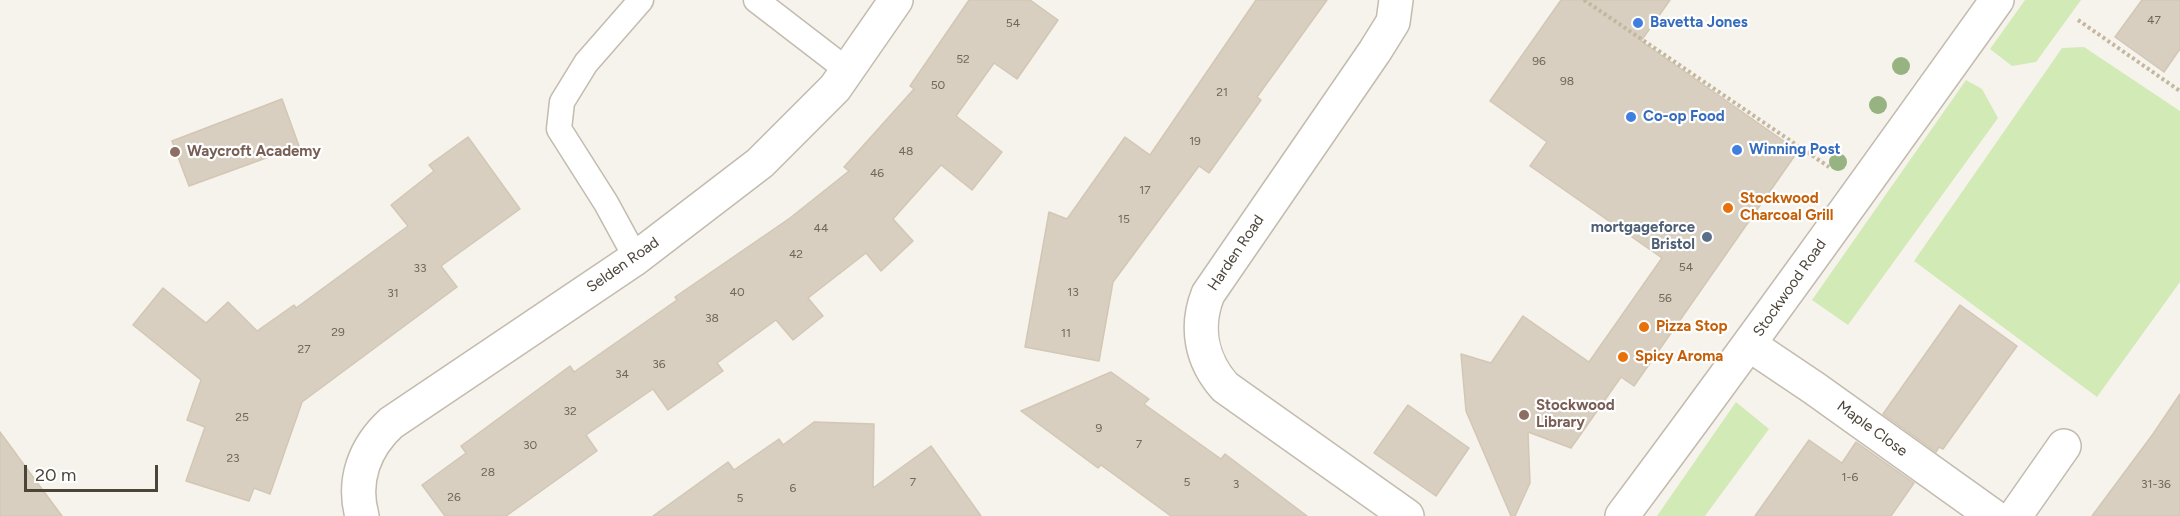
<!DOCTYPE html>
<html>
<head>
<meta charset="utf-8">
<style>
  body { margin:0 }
  #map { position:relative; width:2180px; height:516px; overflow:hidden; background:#f6f3ec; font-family:Figtree,sans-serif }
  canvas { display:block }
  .scale { position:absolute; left:24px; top:465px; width:134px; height:27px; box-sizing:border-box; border:3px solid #4b4439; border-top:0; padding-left:8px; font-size:18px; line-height:21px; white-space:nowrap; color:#4b4439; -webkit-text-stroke:4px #fff; paint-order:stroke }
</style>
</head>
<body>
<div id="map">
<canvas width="2180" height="516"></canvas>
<div class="scale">20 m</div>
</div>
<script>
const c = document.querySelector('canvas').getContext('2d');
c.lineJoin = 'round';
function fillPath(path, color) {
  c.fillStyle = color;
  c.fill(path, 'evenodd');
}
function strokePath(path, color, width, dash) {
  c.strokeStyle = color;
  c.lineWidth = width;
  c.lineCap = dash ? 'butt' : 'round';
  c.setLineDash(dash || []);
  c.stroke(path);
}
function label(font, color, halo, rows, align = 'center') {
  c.font = font + ' Figtree,sans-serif';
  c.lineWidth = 4.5;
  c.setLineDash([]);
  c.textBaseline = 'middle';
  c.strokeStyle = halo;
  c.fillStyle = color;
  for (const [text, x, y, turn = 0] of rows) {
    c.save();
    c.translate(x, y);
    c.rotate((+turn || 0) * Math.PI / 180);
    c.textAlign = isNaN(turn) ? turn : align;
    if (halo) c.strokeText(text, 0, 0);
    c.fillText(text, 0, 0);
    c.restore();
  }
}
const green = new Path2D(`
  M2025 0H2081L2036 62 2012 66 1990 49Z
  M2084 47 2180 111V282L2097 397 1914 261 2062 48Z
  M1966 80 1982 89 1998 118 1848 325 1812 300Z
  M1736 402 1769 429 1705 516H1657Z`);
const building = new Path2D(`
  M969 0H1030L1058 20 1017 79 994 63 956 116 1002 152 972 190 941 165 893 219 913 241 881 271 866 253 808 298 823 316 793 340 776 320 717 363 723 371 668 410 653 389 586 435 597 451 506 516H445L422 485 466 453 461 446 570 366 574 372 677 300 675 297 790 218 849 171 844 167 914 89 910 86Z
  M1256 0H1327L1257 97 1261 100 1209 173 1199 166 1113 282 1099 361 1025 347 1049 212 1067 219 1125 137 1150 155Z
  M1561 0H1670L1641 41 1798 151 1634 386 1621 377 1571 448 1528 432 1530 483 1515 516H1511L1466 411 1461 354 1491 363 1523 316 1589 362 1662 258 1530 166 1547 142 1490 101Z
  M2142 0H2180V49L2164 72 2115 37Z
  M282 99 299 146 189 186 172 141Z
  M468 137 520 209 441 266 457 287 302 402 270 494 254 488 249 501 186 481 205 427 187 420 201 380 133 325 163 288 206 323 228 302 257 331 294 305 296 308 408 226 391 205 434 171 429 165Z
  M1960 305 2017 346 1943 449 1939 447 1936 452 1883 414Z
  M1111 372 1149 399 1144 404 1221 459 1225 454 1307 516H1171L1101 465 1098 468 1021 411Z
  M2180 394V516H2092L2153 434Z
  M1408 405 1469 448 1436 496 1374 453Z
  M814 422 874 424 873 488 931 446 981 516H653L728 462 734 470 779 439 783 445Z
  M0 432 30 473 62 516H0Z
  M1809 440 1842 463 1856 442 1914 483 1891 516H1755Z`);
const path = new Path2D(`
  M1584 0 1829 167
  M2078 20 2180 91`);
const lane = new Path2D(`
  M756 0 847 70
  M636 258 606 203 559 129 562 102 586 63 641 0`);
const street = new Path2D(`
  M1396 0 1393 22 1375 51 1208 294C1195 327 1201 360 1225 387L1407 516
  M1750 345 1814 388 1993 516
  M362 516C352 480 365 447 391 423L636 258 760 163 835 88 896 0
  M1622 516C1749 346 1873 173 1997 0
  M2015 516 2064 446`);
const trees = [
  [1901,66],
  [1878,105],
  [1838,162]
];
const markers = [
  [1638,23,6,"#3f7fe0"],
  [1631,117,6,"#3f7fe0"],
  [1737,150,6,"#3f7fe0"],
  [175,152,6,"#8d6e63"],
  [1728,208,6,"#e8710a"],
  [1707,237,6,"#5c6f8a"],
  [1644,327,6,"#e8710a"],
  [1623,357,6,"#e8710a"],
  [1524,415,6,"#8d6e63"]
];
const numberNames = [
  ["47",2154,20],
  ["54",1013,23],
  ["52",963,59],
  ["96",1539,61],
  ["98",1567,81],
  ["50",938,85],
  ["21",1222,92],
  ["19",1195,141],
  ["48",906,151],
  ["46",877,173],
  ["17",1145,190],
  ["15",1124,219],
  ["44",821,228],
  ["42",796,254],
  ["54",1686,267],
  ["33",420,268],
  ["40",737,292],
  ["13",1073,292],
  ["31",393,293],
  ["56",1665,298],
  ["38",712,318],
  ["29",338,332],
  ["11",1066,333],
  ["27",304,349],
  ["36",659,364],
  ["34",622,374],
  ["32",570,411],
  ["25",242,417],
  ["9",1099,428],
  ["7",1139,444],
  ["30",530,445],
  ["23",233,458],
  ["28",488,472],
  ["1-6",1850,477],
  ["7",913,482],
  ["5",1187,482],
  ["3",1236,484],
  ["31-36",2156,484],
  ["6",793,488],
  ["26",454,497],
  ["5",740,498]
];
const shopNames = [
  ["Bavetta Jones",1650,23],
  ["Co-op Food",1643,117],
  ["Winning Post",1749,150]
];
const educationNames = [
  ["Waycroft Academy",187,152],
  ["Stockwood",1536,406],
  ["Library",1536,423]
];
const foodNames = [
  ["Stockwood",1740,199],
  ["Charcoal Grill",1740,216],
  ["Pizza Stop",1656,327],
  ["Spicy Aroma",1635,357]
];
const serviceNames = [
  ["mortgageforce",1695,228],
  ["Bristol",1695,245]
];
const streetNames = [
  ["Harden Road",1236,253,-56],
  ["Selden Road",623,265,-35],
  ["Stockwood Road",1790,288,-55],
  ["Maple Close",1872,429,36]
];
fillPath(green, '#d2eab5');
fillPath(building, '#d8cfc1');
strokePath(building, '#d3c7b4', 1.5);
strokePath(lane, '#c2bbae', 27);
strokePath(street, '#c2bbae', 36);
strokePath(path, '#c4b79f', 4, [3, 3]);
strokePath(lane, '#fff', 24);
strokePath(street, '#fff', 33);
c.fillStyle = '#97b381';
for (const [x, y] of trees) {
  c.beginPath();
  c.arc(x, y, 9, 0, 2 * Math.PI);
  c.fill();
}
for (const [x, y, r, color] of markers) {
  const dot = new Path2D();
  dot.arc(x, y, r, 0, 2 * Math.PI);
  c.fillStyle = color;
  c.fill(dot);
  strokePath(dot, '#fff', 2);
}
label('12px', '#6e675b', null, numberNames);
label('bold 15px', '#366cbe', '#fff', shopNames, 'left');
label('bold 15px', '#785e54', '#fff', educationNames, 'left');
label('bold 15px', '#c56008', '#fff', foodNames, 'left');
label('bold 15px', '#4e5e75', '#fff', serviceNames, 'right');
label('15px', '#4b4439', '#fff', streetNames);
</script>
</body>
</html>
